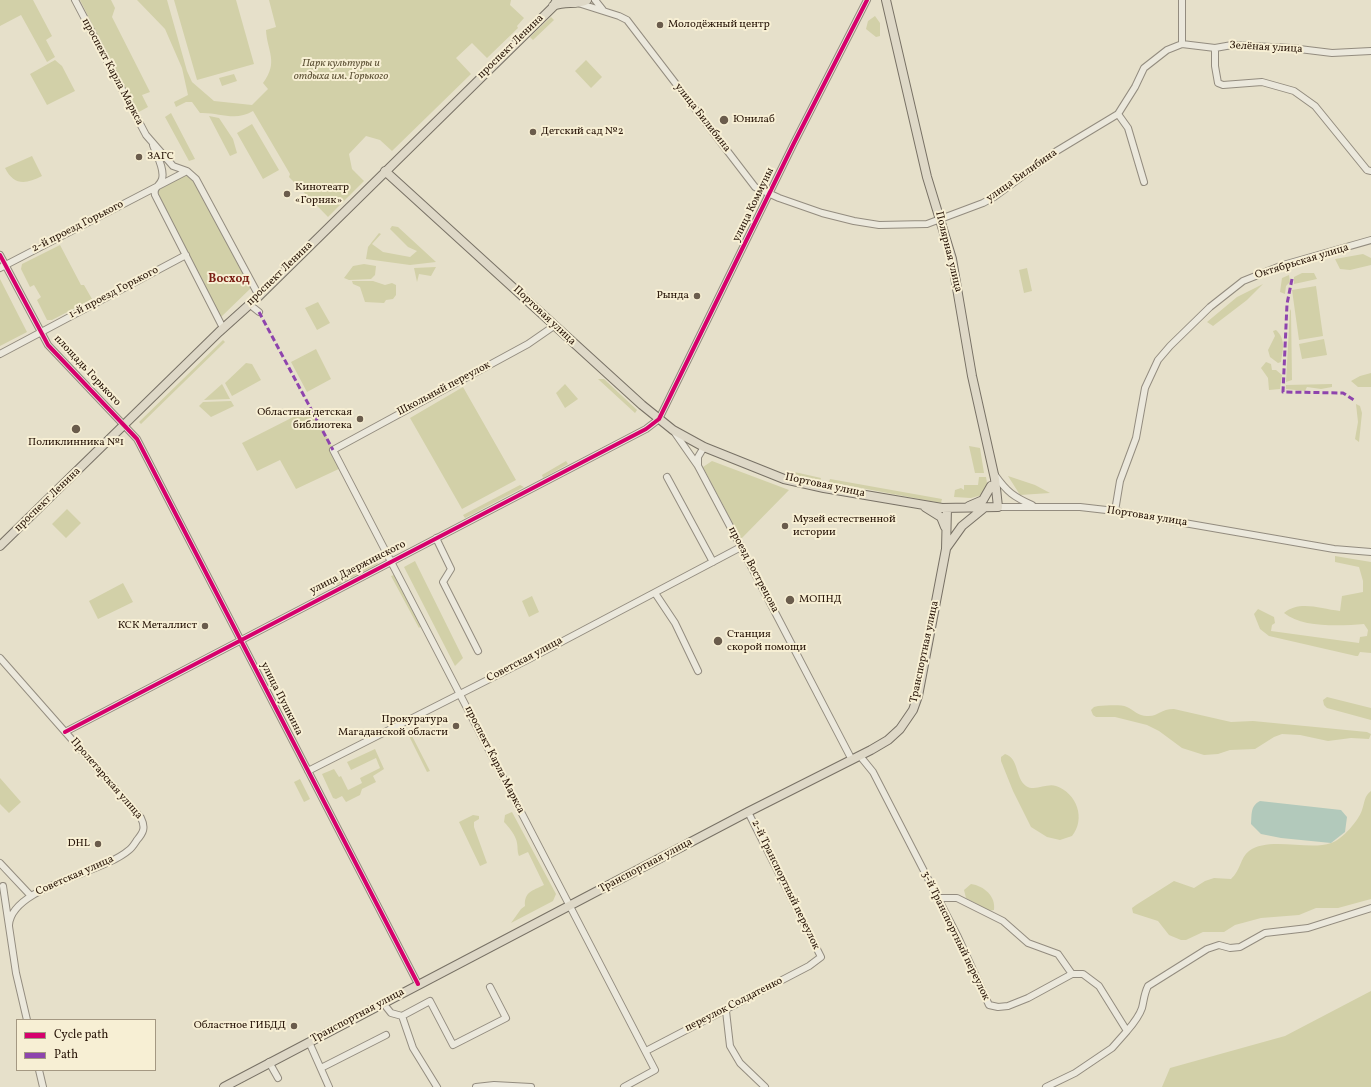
<!DOCTYPE html>
<html>
<head>
<meta charset="utf-8">
<style>
  body { margin:0 }
  #map { position:relative; width:1371px; height:1087px; overflow:hidden; background:#e6e0ca; font-family:Vollkorn,serif }
  canvas { display:block }
  .legend { position:absolute; left:16px; top:1019px; width:140px; height:52px; box-sizing:border-box; background:#f7efd4; border:1px solid #a49882; margin:0; padding:5px 7px; list-style:none; font-size:12px; color:#281508 }
  .legend li { display:flex; align-items:center; gap:8px; height:20px }
  .legend b { width:20px; border:1px solid #a49882 }
</style>
</head>
<body>
<div id="map">
<canvas width="1371" height="1087"></canvas>
<ul class="legend">
<li><b style="height:5px;background:#d6006c"></b>Cycle path</li>
<li><b style="height:5px;background:#8e44ad"></b>Path</li>
</ul>
</div>
<script>
const c = document.querySelector('canvas').getContext('2d');
c.lineJoin = 'round';
function fillPath(path, color) {
  c.fillStyle = color;
  c.fill(path, 'evenodd');
}
function strokePath(path, color, width, dash) {
  c.strokeStyle = color;
  c.lineWidth = width;
  c.lineCap = dash ? 'butt' : 'round';
  c.setLineDash(dash || []);
  c.stroke(path);
}
function label(font, color, halo, rows, align = 'center') {
  c.font = font + ' Vollkorn,serif';
  c.lineWidth = 4;
  c.setLineDash([]);
  c.textBaseline = 'middle';
  c.strokeStyle = halo;
  c.fillStyle = color;
  for (const [text, x, y, turn = 0] of rows) {
    c.save();
    c.translate(x, y);
    c.rotate((+turn || 0) * Math.PI / 180);
    c.textAlign = isNaN(turn) ? turn : align;
    if (halo) c.strokeText(text, 0, 0);
    c.fillText(text, 0, 0);
    c.restore();
  }
}
const green = new Path2D(`
  M0 0H33L52 36 46 40 55 57 47 62 21 15 0 26Z
  M80 0H111L115 8 112 17 150 92 142 95 148 107 137 113Z
  M137 0H167L187 71 192 82 214 101 252 105 268 89 263 83C279 62 267 51 266 30L276 27 269 0H511L510 5 524 18 517 26 518 28 487 58 472 43 456 58 471 74 392 151 380 140 366 136 349 154 352 169 364 181 328 217 289 177 290 174 253 111C235 122 219 112 200 113L192 102H186L176 107 174 102 188 95 182 68 165 29Z
  M174 0H236L254 64 197 80Z
  M875 16 880 23V36L876 37 866 29 868 21Z
  M551 17 554 20 533 40 530 37Z
  M55 60 62 66 75 91 47 105 30 74Z
  M586 60 602 77 591 88 575 71Z
  M234 74 237 81 222 86 219 78Z
  M171 113 195 159 189 161 165 117Z
  M209 116 219 118 233 139 237 153 230 156Z
  M252 124 279 170 263 179 237 133Z
  M32 156 42 176C26 184 14 186 5 168Z
  M190 172 253 286 219 319 155 189Z
  M392 226 398 227 436 262 410 265 366 259 368 247 379 233 381 234 372 244 383 252 410 257 417 251 408 247 390 229Z
  M60 245 81 285H84L92 299 52 320H47L37 300 41 297 34 285 30 287 21 269 22 264Z
  M1363 254 1371 258V265L1350 270 1340 269 1335 259Z
  M364 264 376 266 375 275 371 279 349 280 344 278 353 266Z
  M436 267 431 276 419 274 417 282 414 268Z
  M1027 268 1032 291 1024 293 1019 270Z
  M1302 273H1314L1317 279 1294 284V277Z
  M1289 275 1290 282 1286 286 1285 294 1280 292 1282 278Z
  M0 279 27 332 0 346Z
  M352 281H373L385 285 392 283 396 285V295L393 299 386 300 384 303 365 302 360 287 353 284Z
  M1263 284 1247 300 1213 326 1207 322 1237 297Z
  M1316 286 1323 336 1299 340 1292 290Z
  M318 302 330 323 317 330 305 308Z
  M1290 309 1291 311 1292 380 1286 382Z
  M1276 330C1286 339 1283 350 1281 362L1278 363 1270 357 1268 350 1275 336 1273 331Z
  M1324 339 1327 355 1302 359 1299 344Z
  M223 340 225 342 141 424 139 422Z
  M316 349 331 379 307 392 291 362Z
  M1266 362 1271 364 1272 370H1276L1282 375 1280 389 1269 390 1268 378 1261 368Z
  M246 363 252 364 261 380 232 396 225 383Z
  M1371 373V387H1358L1351 381 1360 376Z
  M598 379H604L637 410 635 413Z
  M222 384 230 399 204 400Z
  M565 384 578 399 565 408 556 393Z
  M1332 384V387L1321 389 1307 387 1305 391 1286 389V385Z
  M463 387 516 480 462 509 410 418Z
  M231 401 234 406 211 417 199 406 203 402Z
  M1356 404 1360 406 1362 413 1359 442 1355 439 1358 422Z
  M311 408 343 467 296 489 280 460 257 471 242 443Z
  M969 446 980 448 984 473H975Z
  M566 461 568 464 543 478 542 475Z
  M712 461 789 490 741 539 703 467Z
  M790 471 821 478 820 481 790 475Z
  M1008 476 1035 485 1050 493 1020 495Z
  M979 477H986L987 483 982 495 971 498 954 497 955 490 961 488 964 490V485H978Z
  M830 479 942 499 941 503 829 482Z
  M520 485 524 487 465 518 463 515Z
  M67 509 81 523 66 538 52 524Z
  M1335 556 1371 562V653L1360 652 1358 656H1356L1269 636 1260 629 1254 614 1258 609 1274 617 1275 623 1272 625 1271 631 1359 643 1360 637 1367 636 1368 630 1364 624C1341 626 1302 628 1284 613 1300 600 1320 609 1340 611L1342 596 1363 592V581L1359 567 1335 562Z
  M375 559 378 564 335 586 332 581Z
  M415 561 463 658 455 666 404 567Z
  M394 575 421 626 419 628 391 576Z
  M123 583 133 602 98 619 89 601Z
  M532 596 539 612 529 617 522 601Z
  M1327 697 1371 708V720L1327 708 1324 705 1323 700Z
  M1098 706C1106 706 1119 704 1127 707 1134 710 1138 716 1147 716 1158 717 1160 709 1174 709L1231 722 1253 721 1367 732 1371 734 1369 739 1351 738 1328 741 1300 735 1282 734 1274 737 1255 749 1230 750 1218 754 1204 755 1182 748 1159 731 1147 725 1115 717H1096L1093 715 1091 710 1094 707Z
  M411 734 430 771 427 772 409 736Z
  M375 749 384 769 373 776 376 782 362 789 360 795 346 802 342 796 336 799 333 798 322 774 334 769 339 777 341 776 348 790 362 783 360 778 380 768 376 758 351 770 347 762Z
  M1005 754C1019 758 1015 778 1026 786 1035 792 1046 783 1056 786 1077 793 1086 819 1072 836L1060 840 1047 837 1031 827 1013 791 1001 761V757Z
  M0 778 21 802 9 813 0 804Z
  M300 779 310 799 304 802 294 782Z
  M1371 791V899L1338 908H1316L1299 915 1261 918 1235 925 1224 932H1203L1186 940H1181L1169 935 1158 921 1133 913 1132 908 1136 905 1174 881 1194 888 1205 881 1214 878 1231 879C1241 870 1240 858 1249 851 1269 836 1309 851 1331 843 1342 840 1359 820 1362 810 1365 802 1364 796 1371 791Z
  M512 812 556 894 553 901 511 923 521 909 525 906C524 892 532 891 544 885L528 852 519 856C517 851 518 848 517 843 516 836 509 827 504 822L505 815Z
  M473 815 479 816V819L474 822V827L487 863 480 866 459 822Z
  M971 884C984 886 996 896 994 910L989 911 966 898 964 890Z
  M1371 991V1087H1162L1170 1068 1285 1036Z`);
const water = new Path2D(`
  M1260 801 1341 810 1347 817 1345 832 1331 843 1281 838 1261 834 1251 824C1252 815 1250 806 1260 801Z`);
const minor = new Path2D(`
  M75 0 146 135 173 166 187 171
  M595 0 603 10
  M1182 0V44L1215 48 1232 45 1291 48 1332 53 1371 51
  M578 3 619 16 627 20 755 187 779 198 822 213 854 221 879 225 927 224 983 203 994 197 1055 152 1118 114 1135 87 1144 68 1167 50 1182 44
  M1215 48V66L1218 83 1223 85 1262 82 1294 91 1315 106 1367 170 1371 171
  M1118 114 1128 128 1144 182
  M153 145C156 154 165 169 162 179 160 186 153 187 155 195L223 328
  M0 255 48 345 137 439 418 984
  M0 268 187 171 196 179 259 296
  M249 304 259 312
  M554 326 528 344 333 450 655 1070 624 1087
  M0 354 186 255
  M675 433 698 466 741 547 852 760
  M698 466V457L704 447
  M995 475C1007 492 1014 497 1032 505
  M667 477 713 562
  M998 507H1080L1115 511 1334 549 1371 552
  M1115 511 1120 481 1136 438 1145 388 1158 360 1170 346 1210 307 1243 281 1283 265 1371 240
  M436 538 451 569 443 582 478 651
  M655 593 675 623 698 671
  M0 658 141 818C146 828 143 833 137 840 135 843 132 848 129 850 102 874 12 886 9 925
  M65 732 646 429 659 419 793 145 867 0
  M860 756 873 772 957 935 989 1005 998 1007 1008 1006 1028 998 1072 974H1083L1099 986 1127 1031 1112 1048 1075 1073 1046 1087
  M308 771 529 659 741 547
  M0 863 31 896
  M3 886 16 973 27 1020
  M938 898H957L1003 921 1028 943 1058 954 1072 974
  M383 1003 391 1013 402 1016 430 1001 453 1045 506 1018 490 987
  M726 1011 730 1046 740 1063 765 1087
  M402 1016 413 1048 437 1087
  M1127 1031C1133 1024 1139 1017 1142 1008 1144 1000 1144 994 1148 986L1207 949 1219 945 1230 948 1240 947 1265 933 1308 928 1371 908
  M309 1042 329 1087
  M646 1051 809 966 821 957 748 812
  M269 1062 278 1078
  M321 1068 386 1035
  M39 1070 43 1087
  M476 1087 494 1085 531 1087`);
const major = new Path2D(`
  M553 6C567 0 574 6 587 0
  M385 171 642 405 673 430 704 447 784 479 824 488 942 508 998 507 995 479 972 376 952 259 927 177 886 0
  M969 506 983 500 991 486
  M925 507 941 517 945 527
  M0 546 219 332 259 296 553 7 557 0
  M947 547 962 526 984 508
  M224 1087 748 812 871 750 888 740 900 729 913 710 918 696 946 549 947 508`);
const quiet = new Path2D(`
  M1292 279 1287 304 1283 392 1343 393 1354 400
  M259 312 333 450`);
const cycleway = new Path2D(`
  M0 255 48 345 137 439 418 984
  M65 732 646 429 659 419 793 145 867 0`);
const markers = [
  [660,25,4,"#6a5c4c"],
  [724,120,5,"#6a5c4c"],
  [533,132,4,"#6a5c4c"],
  [139,157,4,"#6a5c4c"],
  [287,194,4,"#6a5c4c"],
  [697,296,4,"#6a5c4c"],
  [360,419,4,"#6a5c4c"],
  [76,429,5,"#6a5c4c"],
  [785,526,4,"#6a5c4c"],
  [790,600,5,"#6a5c4c"],
  [205,626,4,"#6a5c4c"],
  [718,641,5,"#6a5c4c"],
  [456,726,4,"#6a5c4c"],
  [98,844,4,"#6a5c4c"],
  [294,1026,4,"#6a5c4c"]
];
const poiNames = [
  ["Молодёжный центр",668,25],
  ["Юнилаб",733,120],
  ["Детский сад №2",541,132],
  ["ЗАГС",147,157],
  ["Кинотеатр",295,188],
  ["«Горняк»",295,201],
  ["Рында",689,296,"right"],
  ["Областная детская",352,413,"right"],
  ["библиотека",352,426,"right"],
  ["Поликлинника №1",76,443,"center"],
  ["Музей естественной",793,520],
  ["истории",793,533],
  ["МОПНД",799,600],
  ["КСК Металлист",197,626,"right"],
  ["Станция",727,635],
  ["скорой помощи",727,648],
  ["Прокуратура",448,720,"right"],
  ["Магаданской области",448,733,"right"],
  ["DHL",90,844,"right"],
  ["Областное ГИБДД",286,1026,"right"]
];
const streetNames = [
  ["проспект Ленина",511,47,-44],
  ["Зелёная улица",1266,48,3],
  ["проспект Карла Маркса",112,72,62],
  ["улица Билибина",702,118,52],
  ["улица Билибина",1022,176,-35],
  ["улица Коммуны",754,205,-64],
  ["2-й проезд Горького",78,227,-27],
  ["Полярная улица",948,252,76],
  ["Октябрьская улица",1302,262,-17],
  ["проспект Ленина",280,274,-44],
  ["1-й проезд Горького",114,293,-28],
  ["Портовая улица",544,316,43],
  ["площадь Горького",87,371,47],
  ["Школьный переулок",444,389,-28],
  ["Портовая улица",825,486,12],
  ["проспект Ленина",48,500,-44],
  ["Портовая улица",1147,517,9],
  ["улица Дзержинского",358,568,-27],
  ["проезд Вострецова",753,570,62],
  ["Транспортная улица",925,652,-78],
  ["Советская улица",525,660,-28],
  ["улица Пушкина",281,699,63],
  ["проспект Карла Маркса",494,760,63],
  ["Пролетарская улица",106,779,49],
  ["Транспортная улица",646,866,-28],
  ["Советская улица",75,876,-24],
  ["2-й Транспортный переулок",785,885,64],
  ["3-й Транспортный переулок",955,936,64],
  ["переулок Солдатенко",734,1005,-27],
  ["Транспортная улица",358,1016,-28]
];
const parkNames = [
  ["Парк культуры и",341,64],
  ["отдыха им. Горького",341,77]
];
const neighbourhoodNames = [
  ["Восход",229,280]
];
fillPath(green, '#d2d0a8');
fillPath(water, '#b2c9bb');
strokePath(minor, '#938c7f', 8);
strokePath(major, '#787165', 10);
strokePath(minor, '#ebe8dc', 6);
strokePath(major, '#ded8c7', 8);
strokePath(quiet, '#8e44ad', 3, [6, 3]);
strokePath(cycleway, '#d6006c', 4);
for (const [x, y, r, color] of markers) {
  const dot = new Path2D();
  dot.arc(x, y, r, 0, 2 * Math.PI);
  c.fillStyle = color;
  c.fill(dot);
  strokePath(dot, '#f7efd4', 1.5);
}
label('11px', '#281508', '#f7efd4', poiNames, 'left');
label('11px', '#281508', '#f7efd4', streetNames);
label('italic 11px', '#5e5236', '#f7efd4', parkNames);
label('bold 12px', '#7a1f14', '#f7efd4', neighbourhoodNames);
</script>
</body>
</html>
